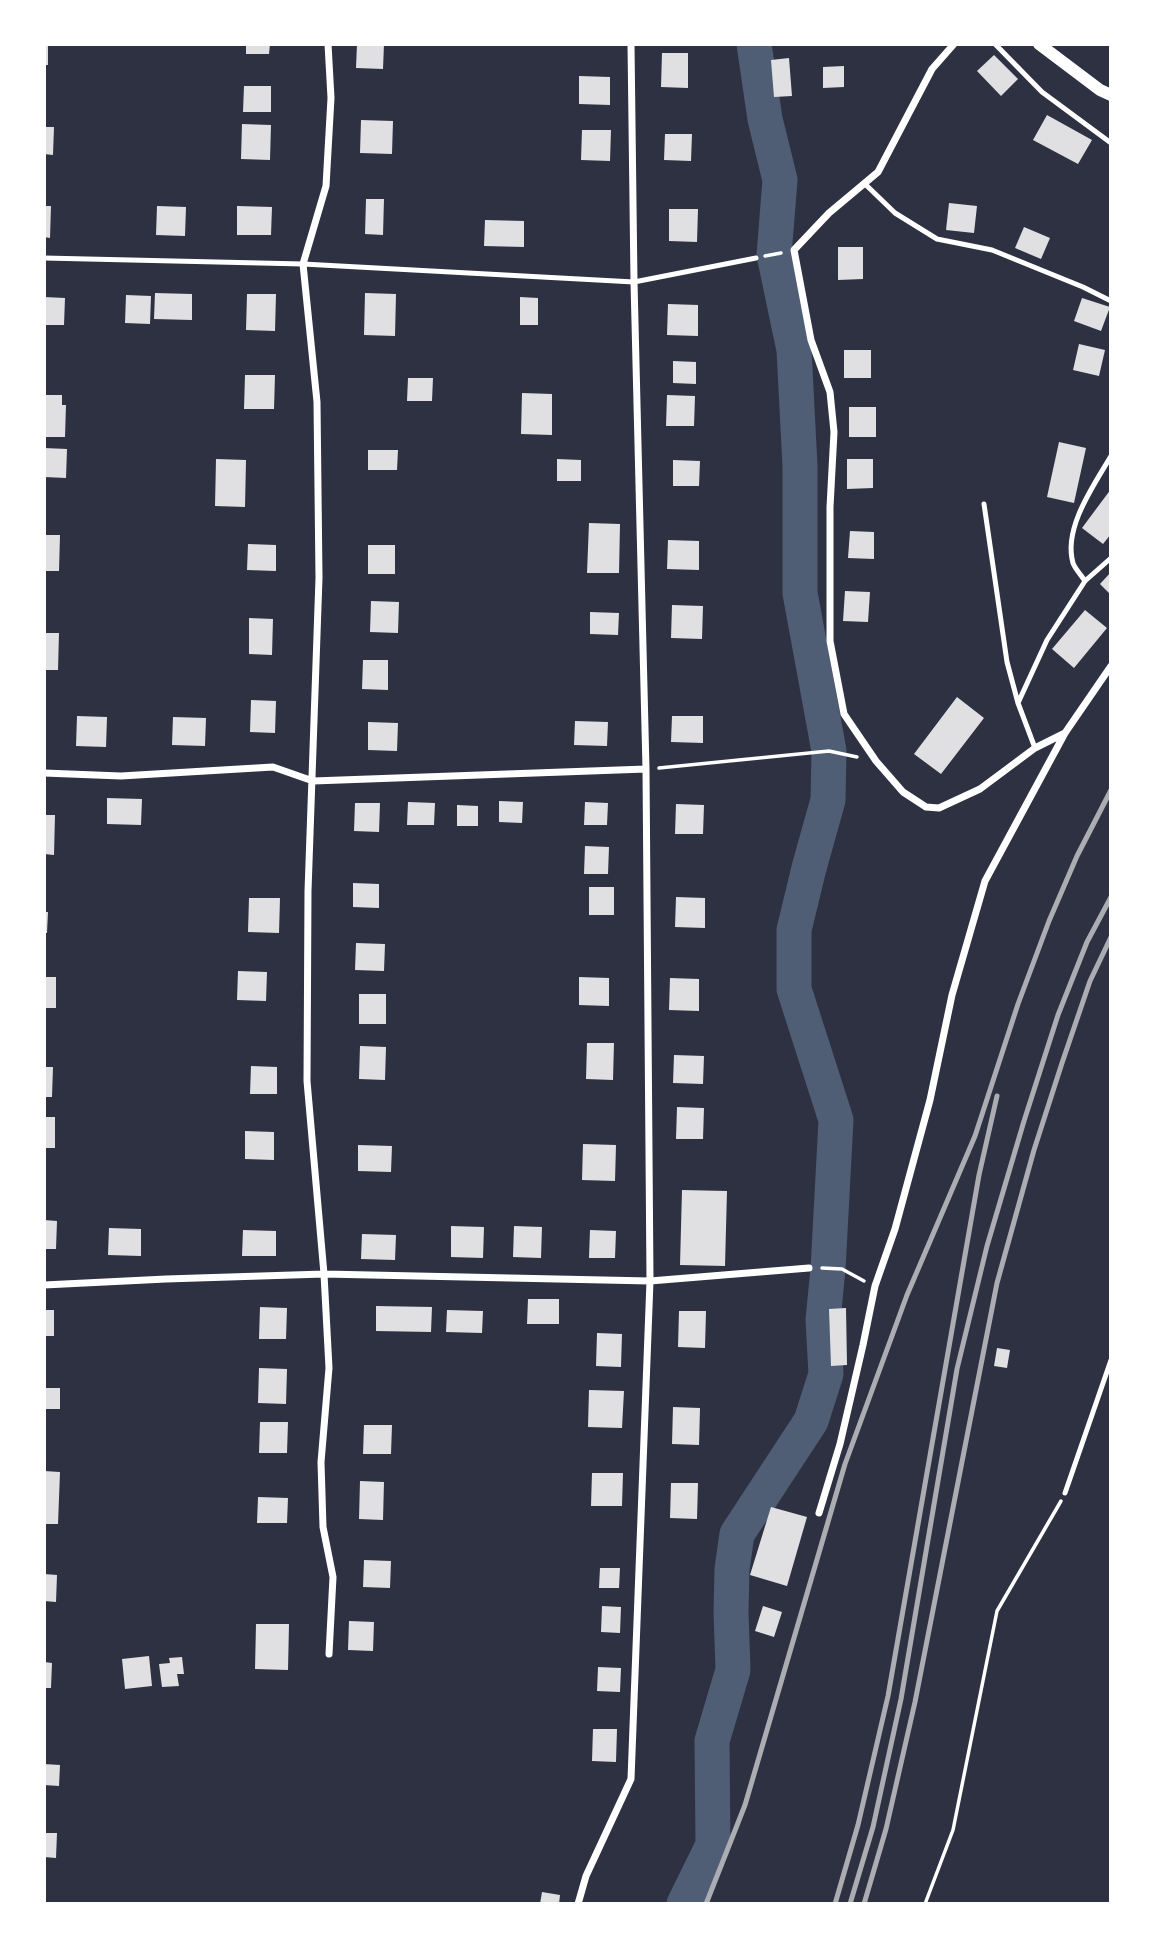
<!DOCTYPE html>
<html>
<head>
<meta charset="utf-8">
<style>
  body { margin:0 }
  #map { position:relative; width:1155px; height:1948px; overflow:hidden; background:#2d3142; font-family:"DM Sans",sans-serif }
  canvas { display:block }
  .frame { position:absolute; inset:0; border:46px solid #fff; pointer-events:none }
</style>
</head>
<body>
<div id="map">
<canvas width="1155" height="1948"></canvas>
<div class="frame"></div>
</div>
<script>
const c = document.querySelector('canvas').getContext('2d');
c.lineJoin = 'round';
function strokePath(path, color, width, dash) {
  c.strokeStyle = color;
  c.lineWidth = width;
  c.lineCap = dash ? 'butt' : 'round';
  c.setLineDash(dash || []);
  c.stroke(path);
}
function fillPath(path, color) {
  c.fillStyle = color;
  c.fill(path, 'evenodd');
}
const river = new Path2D(`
  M684 1904 713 1845 712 1741 733 1670 731 1612 732 1569 737 1534 811 1421 826 1374 823 1320 828 1269 836 1120 794 989V930L809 868 828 800 829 751 800 593V466L794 350 774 255 780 180 765 119 754 44`);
const building = new Path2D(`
  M44 44H48V65H44Z
  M246 44H270L269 54H246Z
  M357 44H384L383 69 356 68Z
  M662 53H688V88L661 87Z
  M994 55 1018 79 1001 96 977 71Z
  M789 58 792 96 774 97 771 60Z
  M844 66V87L823 88V67Z
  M579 76 610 77V105L579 104Z
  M244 86H271V112H243Z
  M1047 115 1092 140 1078 164 1033 140Z
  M361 120 393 121 392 154 360 153Z
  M242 124 271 125 270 160 241 159Z
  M44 127H54L53 155 44 154Z
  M582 130H611L610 161 581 160Z
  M665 134H692L691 161 664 160Z
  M366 199H384L383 235 365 234Z
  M949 203 977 206 974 233 946 230Z
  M44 206H51L50 238 44 237Z
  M157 206 186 207 185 236 156 235Z
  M237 206 272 207 271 235H237Z
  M669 209H698L697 242 669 241Z
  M485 220 524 221V247L484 246Z
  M1024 227 1050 238 1041 259 1015 248Z
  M838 247H863V279L838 280Z
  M155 293 192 294V320L154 319Z
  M365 293 396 294 395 336 364 335Z
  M247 294H276L275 331 246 330Z
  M126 295 151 296 150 324 125 323Z
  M44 297 65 298 64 325H44Z
  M520 297 538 298V325H520Z
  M1082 298 1110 307 1101 331 1074 321Z
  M668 304 698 305V336L667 335Z
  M1079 344 1105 350 1099 376 1073 370Z
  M844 350H871V378H844Z
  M673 361 696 362V384L673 383Z
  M245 375H275L274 409H244Z
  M408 378H433L432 401H407Z
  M522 393 552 394V435L521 434Z
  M44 395H62V405H66L65 437H44Z
  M667 395 695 396 694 426H666Z
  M849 407H876V437H849Z
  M1059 442 1086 448 1074 503 1047 497Z
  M44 448 67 449 66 478 44 477Z
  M368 450H398L397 470H368Z
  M216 459 246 460 245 507 215 506Z
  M557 459 581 460V481H557Z
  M847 459H873V488L847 489Z
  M673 460 700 461 699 486H673Z
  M1111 489V534L1103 544 1082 528Z
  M589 523 620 524 619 573H587Z
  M850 531 874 532V559L848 558Z
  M44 535H60L59 571H44Z
  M668 540 699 541V570L667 569Z
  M248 544 276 545V571L247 570Z
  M368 545H395V574H368Z
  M1111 572V595L1100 584Z
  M845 591 870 592 868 622 843 621Z
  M371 601 399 602 398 633 370 632Z
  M672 605 703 606 702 639 671 638Z
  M1085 610 1107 628 1074 668 1052 649Z
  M590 612 619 613 618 635 590 634Z
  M249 618 273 619 272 655 249 654Z
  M44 633H59L58 670H44Z
  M363 660H388V690L362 689Z
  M957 697 984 718 941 774 914 754Z
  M251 700 276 701 275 733 250 732Z
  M77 716 107 717 106 747 76 746Z
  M672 716H703V743L671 742Z
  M173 717 206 718 205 746 172 745Z
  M575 721 608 722 607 746 574 745Z
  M368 722 398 723 397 751 368 750Z
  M107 798 142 799 141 825 107 824Z
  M499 801 523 802 522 823 499 822Z
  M408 802 435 803 434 825H407Z
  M585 802 608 803 607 825H584Z
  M355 803H380L379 832 354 831Z
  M676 804 704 805 703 834H675Z
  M457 805 478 806V826H457Z
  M44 815H55L54 855 44 854Z
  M585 846 609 847 608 874H584Z
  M353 883 379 884V908L353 907Z
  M589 887H614V915H589Z
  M676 897 705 898V928L675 927Z
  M249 898H280L279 933 248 932Z
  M44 912H48L47 933H44Z
  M356 943 385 944 384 971 355 970Z
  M238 971 267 972 266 1001 237 1000Z
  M44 977H56V1008H44Z
  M579 977 609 978V1006L579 1005Z
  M670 978 699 979V1011L669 1010Z
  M359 994H386V1024H359Z
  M587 1043H614L613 1080 586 1079Z
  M360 1046 386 1047 385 1080 359 1079Z
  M674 1055 704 1056 703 1084 673 1083Z
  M251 1066 277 1067V1094H250Z
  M44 1067H53L52 1097H44Z
  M677 1107 704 1108 703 1139H676Z
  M44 1117H55V1148H44Z
  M245 1131 274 1132V1160L245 1159Z
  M583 1144 616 1145 615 1181 582 1180Z
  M358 1145 392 1146 391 1172 358 1171Z
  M682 1190 727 1191 725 1266 680 1265Z
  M44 1220 57 1221 56 1249H44Z
  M451 1226 484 1227 483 1258 451 1257Z
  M514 1226 542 1227 541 1258 513 1257Z
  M109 1228 141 1229V1256L108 1255Z
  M243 1230 276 1231V1256H242Z
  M590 1230 616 1231 615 1258H589Z
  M362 1234 396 1235 395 1260 361 1259Z
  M528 1299H559V1324H527Z
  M376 1306 432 1307 431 1332 376 1331Z
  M260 1307 287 1308 286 1339H259Z
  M846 1308 847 1365 831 1366 829 1309Z
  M44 1310H54V1336H44Z
  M447 1310 483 1311 482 1333 446 1332Z
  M679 1311H706L705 1348 678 1347Z
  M597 1333 622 1334 621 1367 596 1366Z
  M997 1348 1010 1350 1007 1368 994 1366Z
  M259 1368 287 1369 286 1404 258 1403Z
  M44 1388H60V1409H44Z
  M589 1390 624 1391 622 1428 588 1427Z
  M673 1407 700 1408 699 1445 672 1444Z
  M260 1422H288L287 1453H259Z
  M364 1425H392L391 1454H363Z
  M44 1471 60 1472 58 1524H44Z
  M592 1473H623L622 1506H591Z
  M360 1481 384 1482 383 1520 359 1519Z
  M671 1483H698L697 1519 670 1518Z
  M258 1497 288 1498 287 1523H257Z
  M771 1507 807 1517 787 1586 750 1575Z
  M364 1560 391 1561 390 1588 363 1587Z
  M600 1568H620L619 1588H599Z
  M44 1574 57 1575 56 1602 44 1601Z
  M602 1606 621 1607 620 1633 601 1632Z
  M763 1606 782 1612 774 1637 755 1631Z
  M349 1621 374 1622 373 1651 348 1650Z
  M256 1624H289L288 1670 255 1669Z
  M149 1656 152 1686 125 1689 122 1659Z
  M182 1657 184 1674H177L179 1686 162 1687 159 1664 170 1663 169 1658Z
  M44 1662 52 1663 51 1688H44Z
  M598 1667 621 1668 620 1692 597 1691Z
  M593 1729H617L616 1762 592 1761Z
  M44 1764 60 1765 59 1786 44 1785Z
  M44 1833H57L56 1858 44 1857Z
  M542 1892 560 1895 559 1904H540Z`);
const path = new Path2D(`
  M765 256 781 253
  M659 768 829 751 857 757
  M822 1268 842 1269 864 1281
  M925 1904 953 1830 997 1611 1061 1501`);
const service = new Path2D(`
  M995 44 1042 92 1111 143
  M864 183 895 213 937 239 992 250 1083 287 1111 301
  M44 258 303 264 634 282 756 258
  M984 504 1007 662 1018 703 1035 748
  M1085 581C1082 576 1075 569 1073 563 1063 528 1094 485 1111 456
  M1018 703 1047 640 1085 581 1111 558
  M1065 1493 1111 1360`);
const minor = new Path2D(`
  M328 44 331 98 326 186 303 264 317 402 319 578 308 891 307 1081 324 1274 329 1368 321 1462 323 1527 333 1577 329 1654
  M954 44 932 69 878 172 829 213 794 250 811 340 830 392 834 432 830 507V641L844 714 876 761 903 792 926 807 939 808 980 789 1035 748 1065 733
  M44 773 121 776 273 767 313 781 646 769
  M44 1285 166 1279 324 1274 650 1281 809 1268
  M819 1513 840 1444 863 1345 875 1286 895 1229 930 1100 952 995 985 881 1065 733 1111 666
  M578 1904 586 1876 631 1779 650 1281 646 769 634 282 631 44`);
const tertiary = new Path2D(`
  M1039 44 1100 90 1111 95`);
const rail = new Path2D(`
  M706 1904 745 1805 845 1464 907 1295 975 1136 1018 1004 1049 921 1077 856 1111 790
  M835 1904 858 1825 888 1696 979 1175 997 1096
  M850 1904 873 1827 901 1699 957 1369 987 1246 1024 1121 1058 1015 1087 942 1111 897
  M864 1904 886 1829 915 1702 997 1283 1034 1150 1062 1063 1090 981 1111 937`);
strokePath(river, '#4f5d75', 35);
fillPath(building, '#e0e0e3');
strokePath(path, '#fff', 3.5);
strokePath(service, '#fff', 5);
strokePath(minor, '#fff', 7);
strokePath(tertiary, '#fff', 12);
strokePath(rail, '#abadb3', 5);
</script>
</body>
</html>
